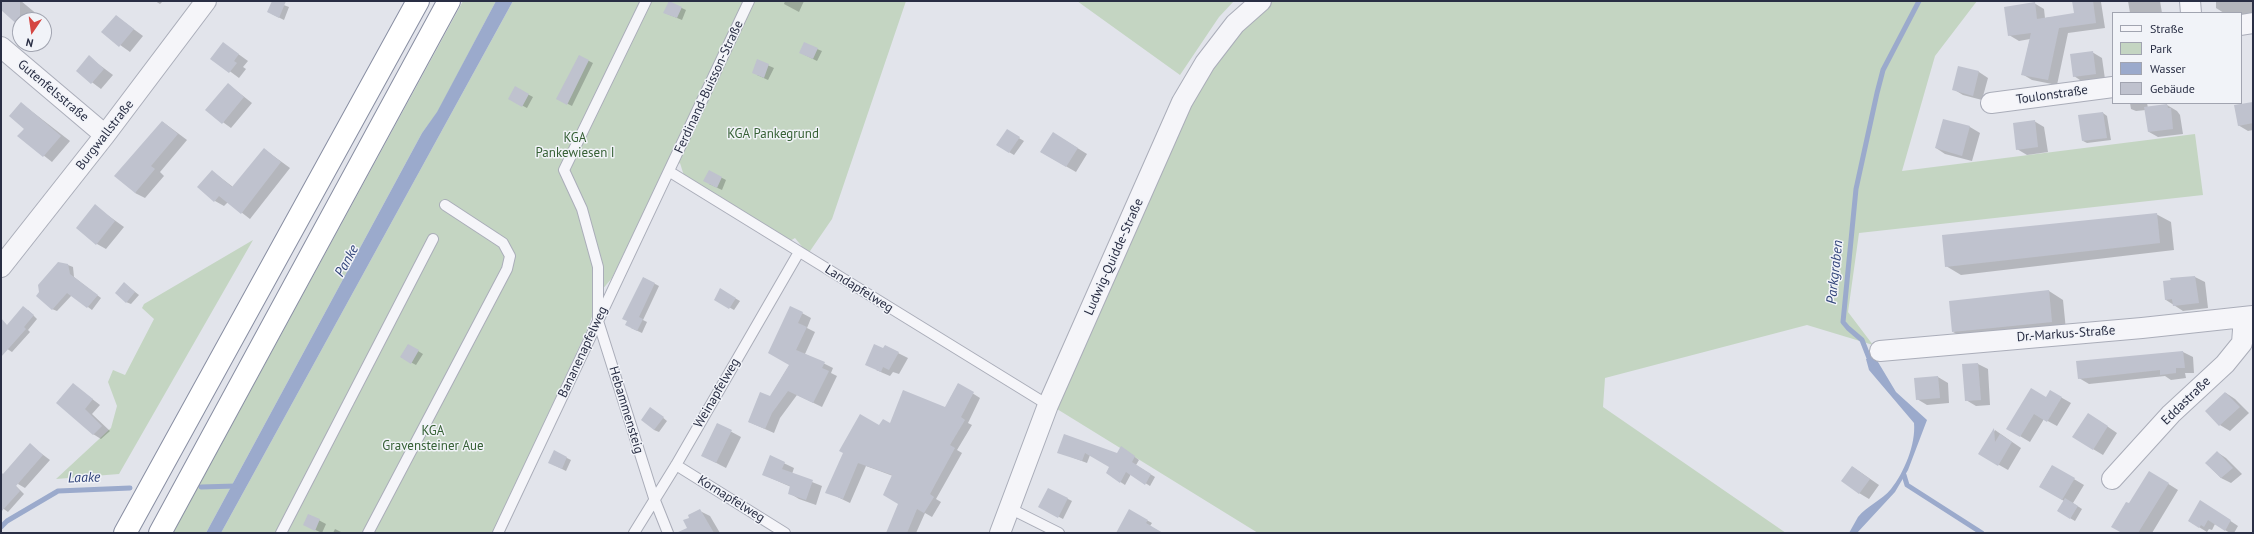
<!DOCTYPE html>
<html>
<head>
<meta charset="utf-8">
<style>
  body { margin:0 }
  #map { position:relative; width:2254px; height:534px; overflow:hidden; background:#e2e4eb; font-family:"PT Sans",sans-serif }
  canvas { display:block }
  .frame { position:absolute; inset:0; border:2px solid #292e44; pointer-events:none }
  .legend { position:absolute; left:2112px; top:12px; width:130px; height:92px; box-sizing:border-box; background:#f1f3f8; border:1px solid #a1a4b0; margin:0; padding:5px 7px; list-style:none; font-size:12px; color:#292e44 }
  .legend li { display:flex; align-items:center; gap:8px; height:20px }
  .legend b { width:20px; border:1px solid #a1a4b0 }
  .north { position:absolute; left:12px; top:12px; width:40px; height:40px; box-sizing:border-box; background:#f1f3f8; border:1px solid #a1a4b0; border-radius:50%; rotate:193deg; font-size:11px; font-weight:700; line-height:16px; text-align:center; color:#292e44 }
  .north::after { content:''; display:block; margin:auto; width:14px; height:18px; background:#d54642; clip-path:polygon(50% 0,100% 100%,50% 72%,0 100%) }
</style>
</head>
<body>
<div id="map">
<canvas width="2254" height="534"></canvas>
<div class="frame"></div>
<ul class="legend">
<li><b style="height:5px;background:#f5f5f9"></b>Straße</li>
<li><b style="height:11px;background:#c4d5c2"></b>Park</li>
<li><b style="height:11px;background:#9baacc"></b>Wasser</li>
<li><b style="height:11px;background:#bfc2ce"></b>Gebäude</li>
</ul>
<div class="north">N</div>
</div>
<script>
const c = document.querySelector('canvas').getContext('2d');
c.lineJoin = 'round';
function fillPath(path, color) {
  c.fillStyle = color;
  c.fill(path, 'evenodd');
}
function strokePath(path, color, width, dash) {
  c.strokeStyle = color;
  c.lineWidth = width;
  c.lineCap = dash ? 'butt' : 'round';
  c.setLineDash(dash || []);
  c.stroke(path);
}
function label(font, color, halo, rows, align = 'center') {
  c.font = font + ' "PT Sans",sans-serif';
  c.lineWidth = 3;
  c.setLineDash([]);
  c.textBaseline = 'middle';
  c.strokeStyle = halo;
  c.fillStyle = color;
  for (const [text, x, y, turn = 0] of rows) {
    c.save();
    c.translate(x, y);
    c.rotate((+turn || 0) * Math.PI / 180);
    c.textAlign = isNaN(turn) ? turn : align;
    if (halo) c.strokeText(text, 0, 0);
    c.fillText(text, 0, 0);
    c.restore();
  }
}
const green = new Path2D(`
  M463 1H496L437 113 422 133 206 533H173Z
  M513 1H906L832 219 808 254 795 238 788 242 685 179 680 163 662 175 612 278 601 291 588 328 493 533H221Z
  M1077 1H1234L1219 17 1180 75Z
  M1271 1H1977L1935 56 1902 171 2195 134 2203 195 1859 233 1848 312 1873 345 1807 325 1605 378 1603 407 1786 533H1258L1057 409 1186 104 1236 36Z
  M253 240 119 474 56 479 111 428 117 406 108 382 113 370 125 375 154 319 142 308 144 304Z`);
const water = new Path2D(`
  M496 1H513L221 533H206L422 133 437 112Z
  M1875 357 1896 392 1927 420 1908 470 1895 492 1857 533H1849C1852 528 1855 522 1858 517 1867 506 1882 500 1891 489 1904 473 1916 444 1914 423L1869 370 1866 359Z`);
const shadow = new Path2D(`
  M1 1H21L44 20H20V25L1 9Z
  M155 1H163L160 4Z
  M273 1 289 7 284 20 272 14Z
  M785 1H804L799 12 784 4Z
  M2073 1 2101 2 2105 28 2068 33 2057 85 2032 80 2022 74 2030 39 2019 41 2009 35 2034 3 2044 9 2045 18 2075 14Z
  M2128 1H2160L2162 13H2130Z
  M2216 1H2253V15L2241 17V13H2224L2216 8Z
  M669 2 686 10 682 20 665 13Z
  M116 16 143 36 130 52 102 32Z
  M44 20 51 26 44 34Z
  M223 43 248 61 243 67 246 69 239 78 212 58Z
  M817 49 822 51 817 61 805 55Z
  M2092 52 2102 58 2105 79 2083 82 2074 76Z
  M579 56 593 63 572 106 562 101Z
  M89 57 113 75 101 89 77 71Z
  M758 61 774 68 768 80 757 75Z
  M1959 67 1979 72 1988 78 1982 100 1963 95 1953 89Z
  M228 84 252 103 231 128 206 110Z
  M516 88 533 97 527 108 510 99Z
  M21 103 70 141 52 162 19 136 25 128Z
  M2130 103H2147L2148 108 2167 105 2177 111 2180 115 2183 134 2158 137 2149 132 2146 110 2136 111 2131 109Z
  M2253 103V130L2248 131 2238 125Z
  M2103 113 2107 116 2111 140 2087 143 2083 141Z
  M1944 120 1970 127 1980 133 1972 161 1945 154 1936 148Z
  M2034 121 2044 127 2048 152 2027 155 2017 149Z
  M163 122 187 140 160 172 164 176 145 198 135 193Z
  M1007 131 1024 141 1014 155 997 145Z
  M1063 139 1087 154 1076 172 1041 152Z
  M264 149 290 168 250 219 228 202 224 206 215 201 212 171 233 187Z
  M709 171 726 180 722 190 709 184Z
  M95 206 124 227 106 249 97 244Z
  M2156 214 2171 222 2174 250 1961 275 1946 266Z
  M68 265 73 267 74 277 101 298 92 310 72 295 57 311 52 309Z
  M2195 277 2205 282 2208 308 2183 311 2166 300 2171 279Z
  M644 278 659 286 643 320 647 322 642 333 631 328Z
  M124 283 139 295 131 304 126 302Z
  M721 290 740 301 734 310 715 299Z
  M2049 291 2063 300 2066 330 1968 340 1953 332Z
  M791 307 811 318 807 328 815 332 805 354 833 368 831 373 837 376 822 407 797 395 780 418 774 433 749 422 770 397 790 364Z
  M28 310 37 319 28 330 30 332 12 352 1 345V334Z
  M408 345 423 354 416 365 401 357Z
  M2183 352 2193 357 2194 373H2185L2186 378 2171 380 2165 376 2089 384 2079 378 2077 362Z
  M898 353 908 358 899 374 893 372 890 376 876 370Z
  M1978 364 1988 369 1990 405 1976 406 1966 400Z
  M1938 377 1948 383 1949 403 1927 405 1917 399 1915 379Z
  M73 384 100 405 92 414 110 431 101 439 93 434Z
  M958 384 980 398 968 423 972 425 957 450 962 453 936 499 941 502 932 517 925 513 916 533H887L900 504 893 476 866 466 850 503 827 492 880 427 945 408Z
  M2050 391 2071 403 2057 426 2044 419 2030 442 2008 429 2046 398Z
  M2226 393 2235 399 2249 413 2230 431 2220 425Z
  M655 411 667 421 659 432 654 430Z
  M2098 420 2117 433 2103 455 2093 449Z
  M717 424 741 437 726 468 703 456Z
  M1995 430 2021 448 2008 470 1980 454Z
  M1065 435 1117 454 1125 450 1139 460 1136 465 1155 477 1150 486 1131 474 1125 485 1107 473 1110 466 1090 455 1087 463 1058 452Z
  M30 445 50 460 25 488 18 484Z
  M555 452 571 460 566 471 554 465Z
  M2217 452 2226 458 2242 474 2231 483 2221 478 2206 463Z
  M771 457 794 468 792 474 822 486 816 505 799 499 789 493 791 487 764 475Z
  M2052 466 2084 485 2073 503 2082 509 2075 521 2058 511 2064 501 2040 486Z
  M1853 467 1879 485 1869 499 1859 493Z
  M2159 478 2178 490 2152 533H2124L2129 505Z
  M13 483 24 494 8 512 1 507V489Z
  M1048 489 1072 501 1063 519 1044 509Z
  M2208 506 2238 526 2234 533H2230L2215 524 2212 530 2209 529 2207 532 2189 521Z
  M700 511 710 516 720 533H690V518Z
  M1130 511 1152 523 1150 526 1162 533H1118Z
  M309 515 326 524 322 533 309 527Z
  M335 529 343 533H333Z`);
const stream = new Path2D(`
  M1871 363 1862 340 1848 328 1843 322 1856 189 1877 93 1883 70 1919 1
  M1904 475 1907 485 1982 533
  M201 487 236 486
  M1 527 7 521 58 491 130 488`);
const building = new Path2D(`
  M1 1H20V27L1 10Z
  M272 1H286L279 18 267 12Z
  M669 1 682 7 677 18 663 13Z
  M2072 1H2093L2096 23 2059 28 2048 80 2021 75 2031 33 2008 36 2004 7 2035 2 2037 19 2074 13Z
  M116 15 134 29 119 47 101 32Z
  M223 42 239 54 234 61 237 63 229 73 210 59Z
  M804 42 818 48 813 59 799 53Z
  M2093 51 2096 74 2073 77 2070 54Z
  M89 55 104 69 91 84 76 71Z
  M579 55 589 60 567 105 556 99Z
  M757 59 769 64 764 78 752 73Z
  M1958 66 1979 71 1973 96 1952 90Z
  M228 83 244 97 222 124 205 110Z
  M515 86 529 94 522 107 508 99Z
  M21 102 61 136 43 157 17 136 24 129 9 116Z
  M2253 102V123L2238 126 2234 105Z
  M2167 104 2168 108H2171L2173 129 2148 132 2144 107Z
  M2103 112 2107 138 2082 141 2078 115Z
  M1943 119 1970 126 1962 156 1935 148Z
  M2035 120 2038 147 2016 150 2013 123Z
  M162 121 178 134 151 166 155 169 135 193 114 176Z
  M1007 129 1020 137 1009 153 996 145Z
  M1053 132 1078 148 1066 167 1040 152Z
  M264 148 281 162 241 214 219 196 214 202 197 187 212 170 232 187Z
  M709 170 722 177 717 188 703 181Z
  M95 204 115 221 96 245 76 228Z
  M2157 213 2160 243 1945 267 1942 235Z
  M58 262 68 264 70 274 98 295 87 308 67 293 52 310 36 296 39 292 38 285Z
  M2195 276 2199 303 2173 306 2172 299 2165 300 2163 281 2171 280 2170 278Z
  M643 277 655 283 639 317 643 319 637 331 625 325 627 321 622 319Z
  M124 282 135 292 126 303 115 293Z
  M720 288 736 298 729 309 714 300Z
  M2049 290 2052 322 1952 332 1949 301Z
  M23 306 34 315 24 327 26 329 1 357V318L7 325Z
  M790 306 803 312 798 323 807 327 796 350 825 362 822 368 829 371 813 403 788 391 772 413 765 429 748 422 760 392 770 396 789 365 768 353Z
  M408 344 419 350 411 364 400 357Z
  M874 344 883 348 885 345 899 352 889 370 883 367 881 372 865 365Z
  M2183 351 2185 368H2176V373L2160 375V370L2078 379 2076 361Z
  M1978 363 1981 400 1965 401 1962 364Z
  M1938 376 1940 398 1916 400 1914 378Z
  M73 383 93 399 85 409 102 426 93 435 56 403Z
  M958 383 974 392 961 417 965 420 950 445 955 448 930 494 934 497 924 513 917 509 907 533H886L898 504 883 495 892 475 858 463 843 499 825 493 843 453 839 451 860 414 879 425 883 419 890 423 903 390 945 407Z
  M2031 388 2046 397 2050 390 2062 397 2047 422 2034 414 2020 437 2006 429Z
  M2225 392 2240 407 2219 426 2205 411Z
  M650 407 664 417 654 430 641 420Z
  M2088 413 2108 426 2093 450 2072 437Z
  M717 423 732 430 716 463 701 456Z
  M1994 428 1995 442 2000 434 2012 442 1998 466 1978 454Z
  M1064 434 1117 453 1121 446 1135 456 1132 462 1151 474 1145 485 1126 472 1120 483 1106 473 1109 467 1085 453 1082 461 1057 453Z
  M30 443 43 455 16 486 20 491 1 512V472L3 474Z
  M554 450 567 457 562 469 548 463Z
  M2217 451 2233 468 2221 478 2205 463Z
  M770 455 785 462 782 469 813 480 806 500 788 494 790 486 762 475Z
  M2052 465 2075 478 2062 500 2039 487Z
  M1852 466 1870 479 1859 494 1841 481Z
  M2149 471 2169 483 2138 533H2122L2111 527 2126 502 2129 503Z
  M1048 488 1068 498 1058 518 1038 507Z
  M2065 498 2078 506 2070 519 2057 511Z
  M2200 500 2231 520 2225 531 2208 520 2204 527 2201 525 2199 528 2188 521Z
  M700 509 714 533H676L687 528 683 520 689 518 688 515Z
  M1129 509 1148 520 1146 523 1163 533H1116Z
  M308 514 320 519 315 531 303 525Z`);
const lane = new Path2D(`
  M646 1 564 170 582 209 598 267V321L654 498 668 533
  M670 172 1048 405
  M676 465 785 533
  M1009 508 1059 533
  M281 533 433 239
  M368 533 507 269 510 256 503 243 445 205
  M498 533 749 1
  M634 533 676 465 799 252`);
const street = new Path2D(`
  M2190 1 2191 13
  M2241 25 2253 23
  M1 47 105 135
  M1991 103 2113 87
  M1 267 105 135 206 1
  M1880 351 2142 328 2253 316
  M2112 479 2171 414 2225 364 2242 343 2244 317
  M1000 533 1048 405 1182 102 1205 63 1235 24 1261 1`);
const highway = new Path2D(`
  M125 533 418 1
  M160 533 449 1`);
const streetNames = [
  ["Ferdinand-Buisson-Straße",709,87,-65],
  ["Gutenfelsstraße",53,91,40],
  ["Toulonstraße",2052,95,-8],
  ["Burgwallstraße",105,135,-52],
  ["Ludwig-Quidde-Straße",1114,257,-66],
  ["Landapfelweg",859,289,32],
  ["Dr.-Markus-Straße",2066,334,-4],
  ["Bananenapfelweg",583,352,-65],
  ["Weinapfelweg",717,393,-60],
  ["Eddastraße",2186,401,-44],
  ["Hebammensteig",626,410,73],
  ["Kornapfelweg",731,499,32]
];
const parkNames = [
  ["KGA Pankegrund",773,134],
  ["KGA",575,138],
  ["Pankewiesen I",575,153],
  ["KGA",433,431],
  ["Gravensteiner Aue",433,446]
];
const waterNames = [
  ["Panke",347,261,-61],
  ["Parkgraben",1835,272,-84],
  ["Laake",84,478,-2]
];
fillPath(green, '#c4d5c2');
fillPath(water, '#9baacc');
fillPath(shadow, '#0003');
strokePath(stream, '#9baacc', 5);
fillPath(building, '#bfc2ce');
strokePath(lane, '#aaadb9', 12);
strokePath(street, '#aaadb9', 22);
strokePath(highway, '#888ea2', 24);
strokePath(lane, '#f5f5f9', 10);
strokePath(street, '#f5f5f9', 20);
strokePath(highway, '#fff', 22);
label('13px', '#292e44', '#f1f3f8', streetNames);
label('13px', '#366035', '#f1f3f8', parkNames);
label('italic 14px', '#31447a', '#f1f3f8', waterNames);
</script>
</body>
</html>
